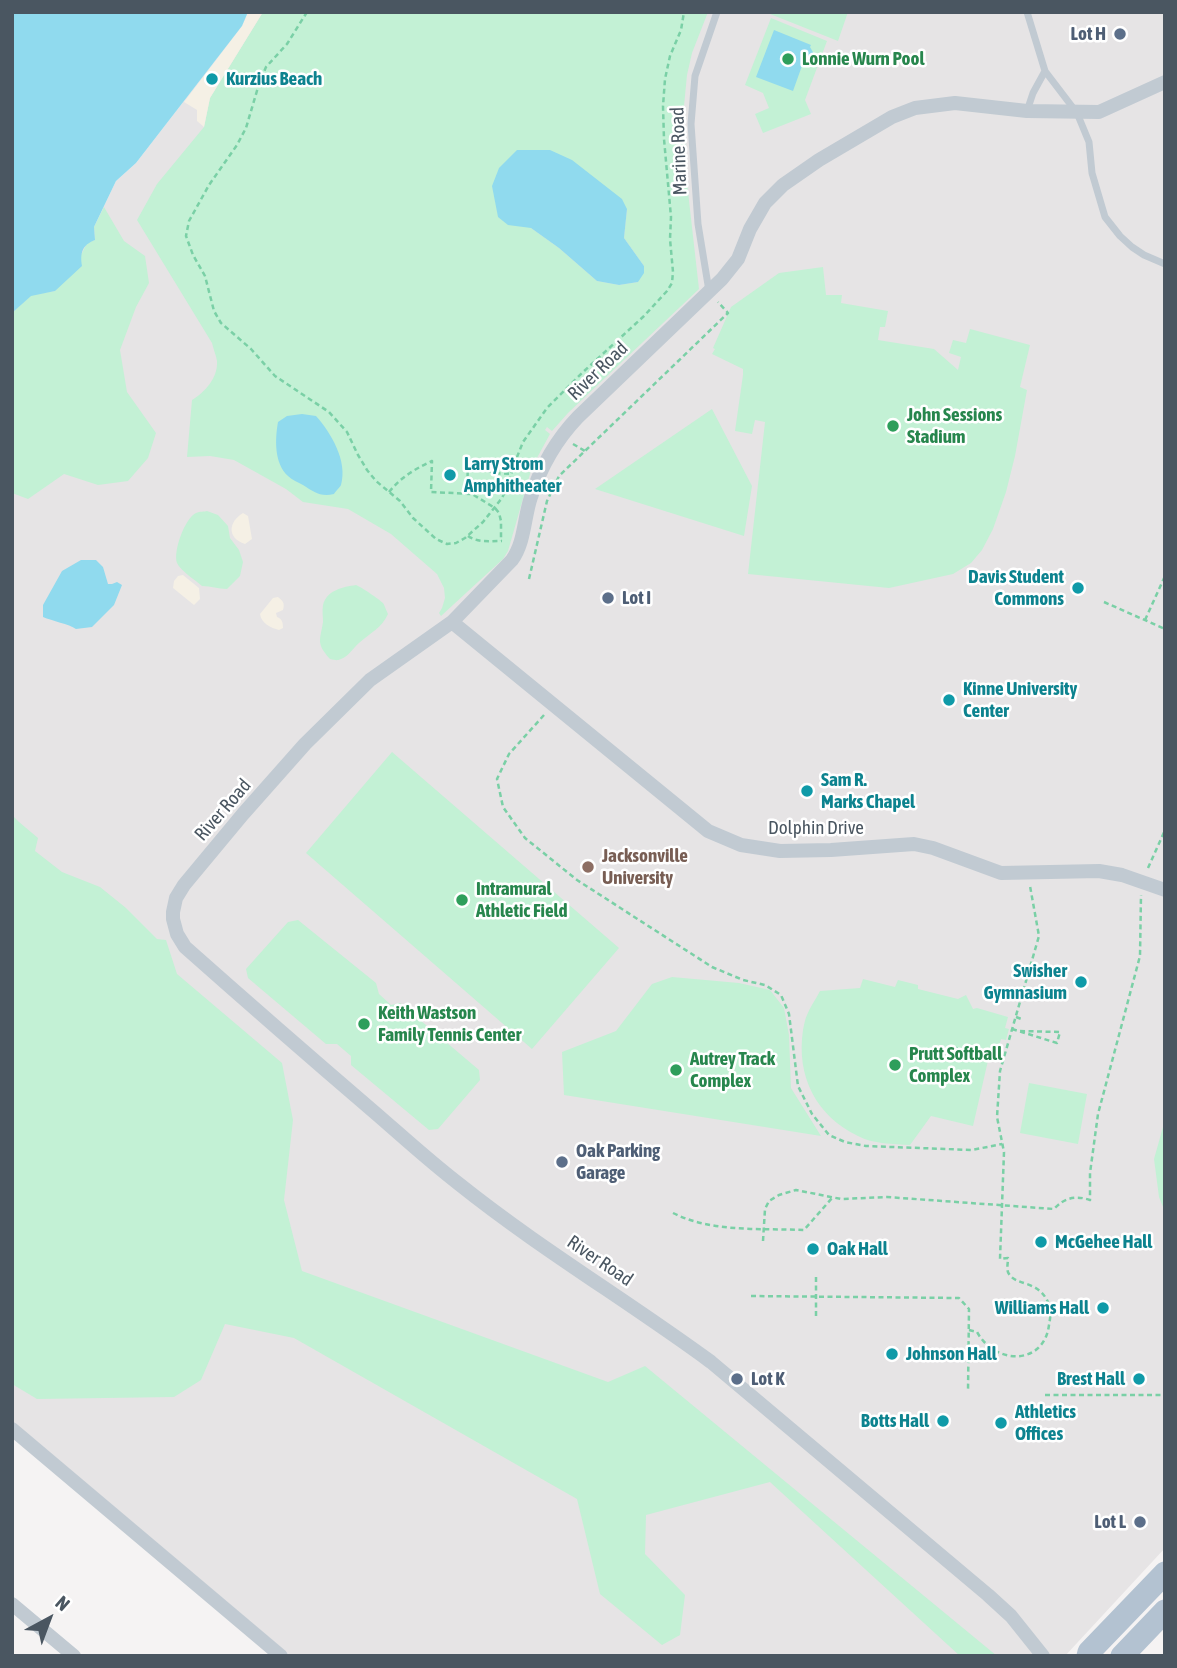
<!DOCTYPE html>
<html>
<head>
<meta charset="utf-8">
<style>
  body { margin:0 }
  #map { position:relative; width:1177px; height:1668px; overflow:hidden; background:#f5f3f3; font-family:"Asap Condensed",sans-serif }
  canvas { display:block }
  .frame { position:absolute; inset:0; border:14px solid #4a5661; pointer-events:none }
  .north { position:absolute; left:14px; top:1584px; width:70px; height:70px; -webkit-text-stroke:5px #fff; paint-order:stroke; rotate:41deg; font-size:19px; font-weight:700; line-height:28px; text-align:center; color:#4a5661 }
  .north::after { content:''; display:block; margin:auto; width:24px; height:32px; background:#4a5661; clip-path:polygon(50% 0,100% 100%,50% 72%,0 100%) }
</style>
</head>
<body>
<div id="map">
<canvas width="1177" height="1668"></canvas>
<div class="frame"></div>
<div class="north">N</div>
</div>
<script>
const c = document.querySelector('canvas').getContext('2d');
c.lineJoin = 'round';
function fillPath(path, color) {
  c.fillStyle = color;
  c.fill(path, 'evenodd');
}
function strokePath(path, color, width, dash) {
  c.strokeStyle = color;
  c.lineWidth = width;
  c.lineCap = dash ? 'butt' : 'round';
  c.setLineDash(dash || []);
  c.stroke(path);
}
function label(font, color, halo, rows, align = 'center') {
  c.font = font + ' "Asap Condensed",sans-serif';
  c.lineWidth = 5;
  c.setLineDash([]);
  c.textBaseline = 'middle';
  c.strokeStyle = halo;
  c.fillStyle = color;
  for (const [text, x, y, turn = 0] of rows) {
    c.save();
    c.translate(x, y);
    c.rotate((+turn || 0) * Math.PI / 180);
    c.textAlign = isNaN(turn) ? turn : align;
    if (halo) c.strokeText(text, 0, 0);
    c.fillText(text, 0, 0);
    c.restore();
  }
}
const education = new Path2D(`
  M248 12H1165V1548L1065 1656H291L12 1421V313L31 295 94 227 116 181 136 163 242 26Z`);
const green = new Path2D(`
  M263 12H708L692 53 687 75 684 106 687 183 699 289 568 413 552 431 547 427 545 430 550 434 532 467 508 551 503 559 441 616 439 613 442 608 445 598 444 588 437 574 391 534 348 509 303 502 286 489 234 460 210 456 187 457 192 400C205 392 218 378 217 361 216 355 213 348 212 343L137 220 157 184 204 127 210 98ZM627 209 624 238 644 266 638 282 619 285 597 281 559 248 531 228Z
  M765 12H848L838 41Z
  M771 18 827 41 805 100 811 114 763 133 755 114 769 108 763 93 745 85Z
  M104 207 124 241 145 256 149 283 136 307 120 350 127 392 156 433 148 458 128 481 98 485 64 474 28 499 12 493V313L31 295 55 291 81 255 87 243 95 240 94 227Z
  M823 267 826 295H842L841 303 888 311 885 327H880L878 340 934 349 958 370 961 357 949 353 953 340 966 343 970 329 1030 345 1020 387 1027 390 1015 456 1006 492 993 529 982 550 971 563 953 574 889 588 748 574 765 422 755 420 752 434 735 431 743 375V369L712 354 715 349 713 348 731 307 779 273Z
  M712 409 752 486 744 536 595 489Z
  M207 511 218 515 228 526 230 538 239 550 243 562 240 576 227 589C218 589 211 586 202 586 195 580 180 570 177 563 173 551 185 518 196 513 200 511 204 512 207 511Z
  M356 585C361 587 379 599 383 603 384 604 387 612 388 614 382 628 370 633 359 643 353 648 349 656 341 659 336 661 336 660 330 659 316 643 320 641 323 622 323 617 322 611 323 605 327 590 343 587 356 585Z
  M392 752 619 948 532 1049 306 853Z
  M12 815 19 822 38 838 35 851 62 872 100 887 126 908 157 939 166 940 177 974 282 1063 293 1120 284 1200 302 1271 608 1382 645 1366 997 1656H960L770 1482 646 1515 645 1554 685 1595 680 1635 662 1645 600 1594 577 1499 294 1338 225 1324 201 1380 174 1397 37 1399 12 1384Z
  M298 920 376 983 379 994 391 1005 400 1003 479 1070 480 1080 438 1129 429 1130 351 1065V1056L337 1044H326L248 978 246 969 288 922Z
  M672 977 739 983 770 990 784 1008 789 1035 791 1088 821 1136 564 1095 562 1052 616 1031 652 984Z
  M863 979 895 987 898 980 918 985V989L958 999 966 995 973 1009 977 1008 1008 1017 1005 1028 1009 1029 1006 1040 1001 1039 997 1053 990 1052 973 1126 931 1116 910 1145C893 1144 873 1144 858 1136 816 1116 796 1076 803 1030 804 1025 805 1019 807 1015 810 1007 816 999 820 991L860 988Z
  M1029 1083 1087 1094 1078 1144 1020 1133Z
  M1165 1120V1212L1159 1197 1154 1159Z`);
const sand = new Path2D(`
  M248 12H263L210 98 204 127 197 121V110L184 102 242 26Z
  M243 513 248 516 252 539 245 544C227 538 228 522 243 513Z
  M183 575 199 588 200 599 194 605 173 588 174 581 178 576Z
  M278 597C283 601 285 603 283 610L276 613 277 617C282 619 283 622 283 628L279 630C271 628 261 623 260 614L273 598Z`);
const water = new Path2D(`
  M12 12H248L242 26 136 163 116 181 94 227 95 240C82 245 80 253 82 266L55 291 31 296 12 313Z
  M774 30 811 45 810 47 814 54 811 61 803 63 793 91 756 77Z
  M517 150H550L572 160 622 199 627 209 624 238 644 266V273L638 282 619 285 597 281 559 248 531 228 508 225 498 217 492 186 499 168Z
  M302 414 316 416C331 433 348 461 341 485 340 487 335 492 334 494 320 497 314 492 303 485 298 482 292 480 288 476 274 463 275 439 278 422L287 416Z
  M81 560H96L103 567 108 584H112L117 582 122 585 114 605 92 627 76 629C69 624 52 621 43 617V605L62 571Z`);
const path = new Path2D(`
  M307 12 287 44 266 67 259 84 246 128 237 145 209 185 189 221 186 236 193 255 205 276 214 311 221 323 251 349 275 376 329 412 347 432 358 455 367 470 376 481 400 501 413 518 436 539 447 544 456 543 465 538 483 522 502 498 509 484 513 467 523 442 547 408 582 373 644 316 667 291 672 283 673 272 670 239 671 217 664 139 663 106 665 79 670 56 681 30 684 12
  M573 444 585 451
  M389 492C401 477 415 469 432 461L431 492 472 494 495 508 499 513 501 521V541
  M467 493 468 463 493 473 512 474
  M468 536C478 543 490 541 502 541
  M529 579 547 501 559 476 728 313 718 302
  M1104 602 1165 629
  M1145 620 1165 576
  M544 715 509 754 497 779 503 807 525 838 577 880 712 967 743 980 765 985 781 995 789 1014 798 1086 812 1114 829 1135 845 1142 866 1146 972 1150 1002 1144
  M1148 868 1165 830
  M1016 1017 1024 1020
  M1012 1029 1057 1043 1060 1032 1019 1031
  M953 1047 1003 1061
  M673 1213C713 1233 761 1228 804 1230L832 1198
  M763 1241 765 1209 769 1201 779 1195 796 1190 841 1199 887 1197 1054 1209C1064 1198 1075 1195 1090 1200V1173L1098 1114 1140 956 1141 895
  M816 1277V1318
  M751 1296 959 1298 969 1309 968 1392
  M969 1330 977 1332C995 1365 1044 1366 1049 1325 1050 1320 1051 1313 1050 1308 1042 1279 1017 1287 1009 1274 1006 1270 1008 1264 1008 1258L1000 1259 1004 1152 997 1117 1000 1071 1039 936 1030 886
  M957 1360H968
  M1045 1395H1165`);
const lane = new Path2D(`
  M1027 12 1045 71 1077 113 1089 142 1092 173 1105 217 1120 236 1132 247 1144 255 1165 264
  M1027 111 1033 93 1045 71
  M709 291 698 224 691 124 695 76 717 12`);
const street = new Path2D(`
  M452 622 708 831 741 845 780 851 831 850 914 844 933 848 1001 873 1099 871 1122 875 1165 890
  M12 1429 281 1656
  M12 1604 74 1656
  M1043 1656 1011 1616 988 1595 711 1362C628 1301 539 1248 459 1184 429 1161 402 1136 373 1111 310 1057 247 1002 185 947L177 934 173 919V912L176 898 184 885 243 814 305 744 370 680 452 622 512 560C525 542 524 517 531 497 541 466 556 440 578 417L722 279 738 259 750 229 765 203 783 185 819 160 892 117 915 108 955 103 1027 111 1099 112 1165 82`);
const primary = new Path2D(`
  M1088 1656 1089 1652 1165 1573
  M1122 1656 1165 1611`);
const markers = [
  [1120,34,7,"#5c6f8a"],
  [788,59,7,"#2e9e5b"],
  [212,79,7,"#0f9aa8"],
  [893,426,7,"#2e9e5b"],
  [450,475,7,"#0f9aa8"],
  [1078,588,7,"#0f9aa8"],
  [608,598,7,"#5c6f8a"],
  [949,700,7,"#0f9aa8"],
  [807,791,7,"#0f9aa8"],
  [588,867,7,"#8d6e63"],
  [462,900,7,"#2e9e5b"],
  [1081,982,7,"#0f9aa8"],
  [364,1024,7,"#2e9e5b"],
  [895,1065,7,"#2e9e5b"],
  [676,1070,7,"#2e9e5b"],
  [562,1162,7,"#5c6f8a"],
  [1041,1242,7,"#0f9aa8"],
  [813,1249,7,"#0f9aa8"],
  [1103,1308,7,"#0f9aa8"],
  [892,1354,7,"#0f9aa8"],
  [737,1379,7,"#5c6f8a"],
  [1139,1379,7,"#0f9aa8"],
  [943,1421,7,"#0f9aa8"],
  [1001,1423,7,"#0f9aa8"],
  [1140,1522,7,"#5c6f8a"]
];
const serviceNames = [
  ["Lot H",1106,34,"right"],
  ["Lot I",622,598],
  ["Oak Parking",576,1151],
  ["Garage",576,1173],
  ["Lot K",751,1379],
  ["Lot L",1126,1522,"right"]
];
const leisureNames = [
  ["Lonnie Wurn Pool",802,59],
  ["John Sessions",907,415],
  ["Stadium",907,437],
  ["Intramural",476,889],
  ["Athletic Field",476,911],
  ["Keith Wastson",378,1013],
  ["Family Tennis Center",378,1035],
  ["Prutt Softball",909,1054],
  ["Complex",909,1076],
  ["Autrey Track",690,1059],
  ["Complex",690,1081]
];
const cultureNames = [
  ["Kurzius Beach",226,79],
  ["Larry Strom",464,464],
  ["Amphitheater",464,486],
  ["Davis Student",1064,577,"right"],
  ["Commons",1064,599,"right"],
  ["Kinne University",963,689],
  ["Center",963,711],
  ["Sam R.",821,780],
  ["Marks Chapel",821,802],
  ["Swisher",1067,971,"right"],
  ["Gymnasium",1067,993,"right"],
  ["McGehee Hall",1055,1242],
  ["Oak Hall",827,1249],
  ["Williams Hall",1089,1308,"right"],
  ["Johnson Hall",906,1354],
  ["Brest Hall",1125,1379,"right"],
  ["Athletics",1015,1412],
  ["Offices",1015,1434],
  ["Botts Hall",929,1421,"right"]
];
const streetNames = [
  ["Marine Road",679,151,-92],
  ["River Road",598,371,-44],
  ["River Road",223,810,-49],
  ["Dolphin Drive",816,828],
  ["River Road",600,1261,34]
];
const educationNames = [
  ["Jacksonville",602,856],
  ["University",602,878]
];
fillPath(education, '#e6e4e5');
fillPath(green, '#c3f1d5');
fillPath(sand, '#f5f0e5');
fillPath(water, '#90daee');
strokePath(path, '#7ad0a6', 2.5, [5, 3.5]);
strokePath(lane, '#c1cad2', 7);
strokePath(street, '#c1cad2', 14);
strokePath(primary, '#b3c2d1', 23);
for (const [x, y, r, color] of markers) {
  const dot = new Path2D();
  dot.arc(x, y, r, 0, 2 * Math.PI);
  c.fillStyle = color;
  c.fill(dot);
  strokePath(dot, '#fff', 2.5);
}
label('bold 19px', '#4e5e75', '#fff', serviceNames, 'left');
label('bold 19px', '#27864d', '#fff', leisureNames, 'left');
label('bold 19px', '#0d838f', '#fff', cultureNames, 'left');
label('19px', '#4a5661', '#fff', streetNames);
label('bold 19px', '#785e54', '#fff', educationNames, 'left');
</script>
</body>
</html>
